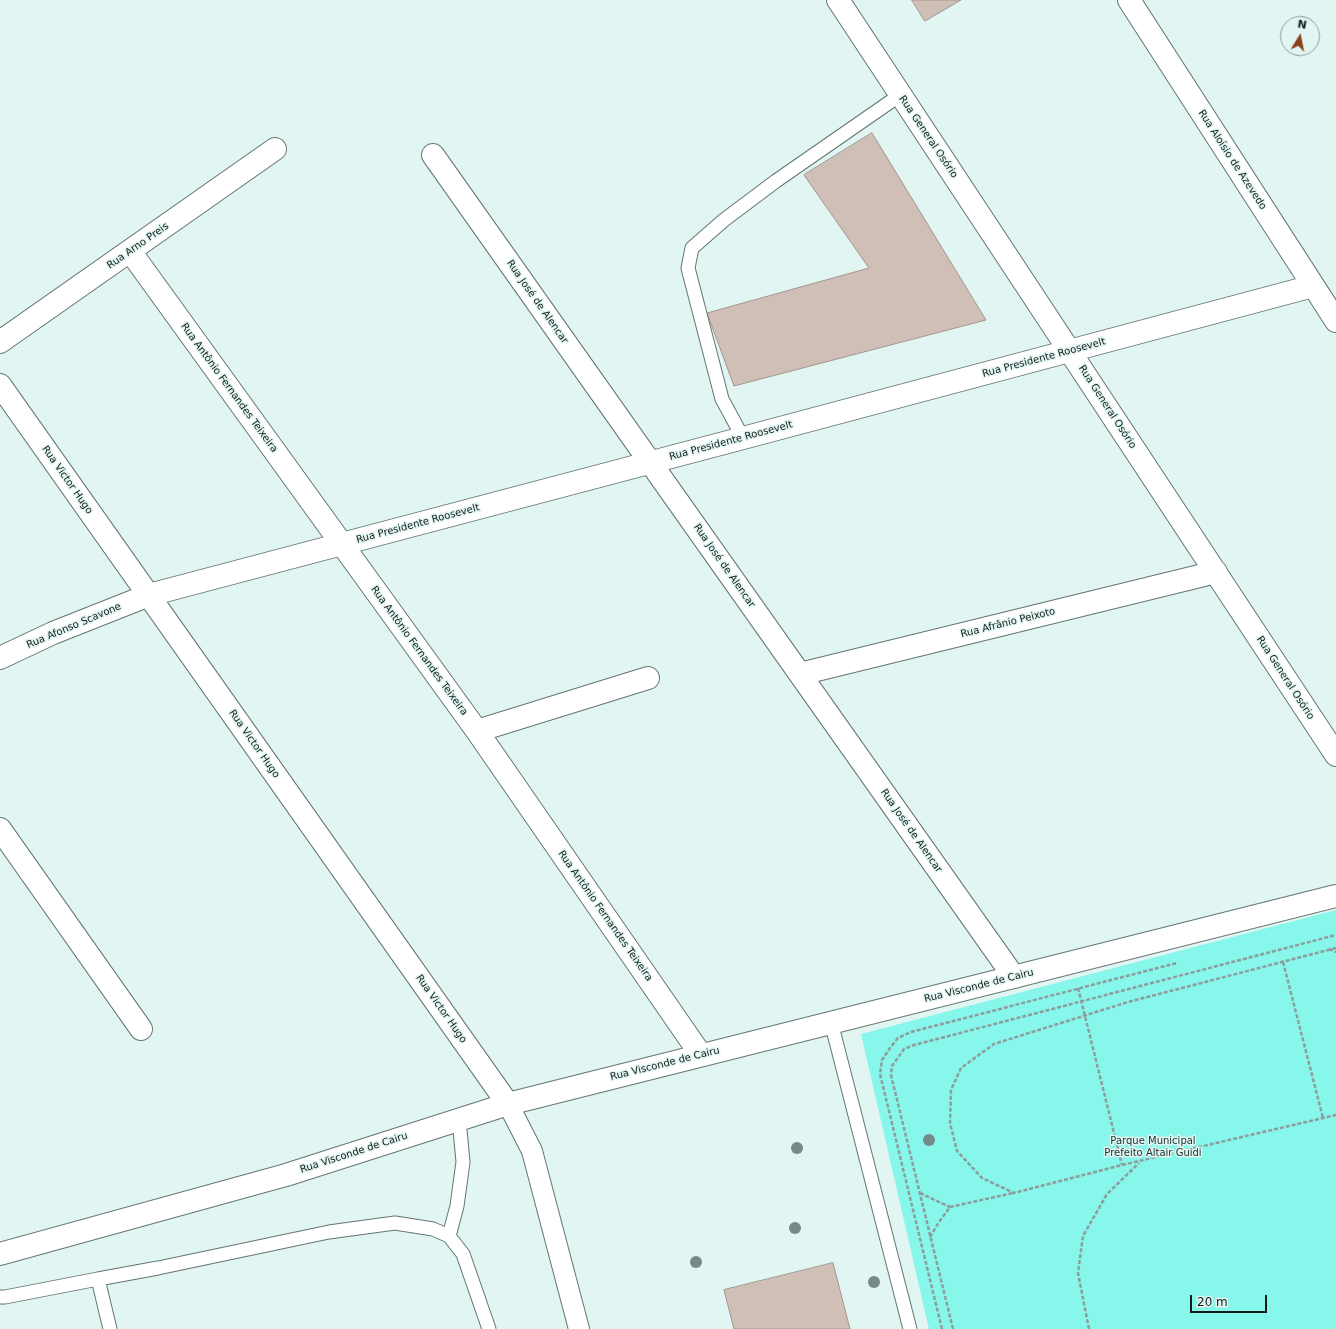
<!DOCTYPE html>
<html>
<head>
<meta charset="utf-8">
<style>
  body { margin:0 }
  #map { position:relative; width:1336px; height:1329px; overflow:hidden; background:#e1f5f2; font-family:"DejaVu Sans",sans-serif }
  canvas { display:block }
  .north { position:absolute; left:1280px; top:16px; width:40px; height:40px; box-sizing:border-box; background:#e1f5f2; border:1px solid #8f9e9c; border-radius:50%; rotate:10deg; font-size:11px; font-weight:700; line-height:16px; text-align:center; color:#141b1a }
  .north::after { content:''; display:block; margin:auto; width:14px; height:18px; background:#89441b; clip-path:polygon(50% 0,100% 100%,50% 72%,0 100%) }
  .scale { position:absolute; left:1190px; top:1295px; width:77px; height:18px; box-sizing:border-box; border:2px solid #141b1a; border-top:0; padding-left:5px; font-size:12px; line-height:14px; white-space:nowrap; color:#141b1a; -webkit-text-stroke:3px #e1f5f2; paint-order:stroke }
</style>
</head>
<body>
<div id="map">
<canvas width="1336" height="1329"></canvas>
<div class="north">N</div>
<div class="scale">20 m</div>
</div>
<script>
const c = document.querySelector('canvas').getContext('2d');
c.lineJoin = 'round';
function fillPath(path, color) {
  c.fillStyle = color;
  c.fill(path, 'evenodd');
}
function strokePath(path, color, width, dash) {
  c.strokeStyle = color;
  c.lineWidth = width;
  c.lineCap = dash ? 'butt' : 'round';
  c.setLineDash(dash || []);
  c.stroke(path);
}
function label(font, color, halo, rows, align = 'center') {
  c.font = font + ' "DejaVu Sans",sans-serif';
  c.lineWidth = 3;
  c.setLineDash([]);
  c.textBaseline = 'middle';
  c.strokeStyle = halo;
  c.fillStyle = color;
  for (const [text, x, y, turn = 0] of rows) {
    c.save();
    c.translate(x, y);
    c.rotate((+turn || 0) * Math.PI / 180);
    c.textAlign = isNaN(turn) ? turn : align;
    if (halo) c.strokeText(text, 0, 0);
    c.fillText(text, 0, 0);
    c.restore();
  }
}
const green = new Path2D(`
  M1336 910V1329H929L861 1034Z`);
const building = new Path2D(`
  M912 0H961L925 21Z
  M872 133 986 320 734 386 707 313 869 268 804 175Z
  M833 1263 850 1329H734L724 1290Z`);
const path = new Path2D(`
  M1336 948 1128 1002 994 1044 961 1068 951 1090 950 1123 957 1151 982 1178 1014 1193 1122 1165 1336 1115
  M1329 949 1336 952
  M1283 962 1323 1118
  M1078 988 1122 1165
  M920 1193 950 1207
  M930 1237 939 1222 950 1207 1013 1193
  M942 1329 880 1074 882 1060 890 1048 898 1038 911 1032 1177 963
  M953 1329 891 1075 892 1066 904 1049 914 1045 1336 935
  M1089 1329 1078 1273 1083 1236 1107 1194 1139 1163`);
const service = new Path2D(`
  M743 438 722 399 688 268 692 248 724 220 776 181 900 95
  M831 1022 910 1329
  M449 1236 457 1206 463 1162 459 1119
  M0 1297H5L98 1279
  M110 1329 98 1279 158 1268 329 1232 395 1223 433 1229 449 1236 463 1254 489 1329`);
const pedestrian = new Path2D(`
  M508 1104 532 1151 579 1329`);
const minor = new Path2D(`
  M838 0 1336 755
  M1129 0 1336 321
  M433 155 1014 977
  M130 251 477 731 701 1055
  M0 342 275 149
  M0 385 508 1104
  M0 658 53 633 149 595 743 438 1313 286
  M800 674 1216 572
  M477 731 648 678
  M0 829 141 1029`);
const tertiary = new Path2D(`
  M0 1254 286 1175 508 1104 1336 896`);
const trees = [
  [929,1140],
  [797,1148],
  [795,1228],
  [696,1262],
  [874,1282]
];
const streetNames = [
  ["Rua General Osório",928,137,56],
  ["Rua Aloísio de Azevedo",1232,160,57],
  ["Rua Arno Preis",138,246,-35],
  ["Rua José de Alencar",537,302,55],
  ["Rua Presidente Roosevelt",1044,358,-15],
  ["Rua Antônio Fernandes Teixeira",229,388,54],
  ["Rua General Osório",1107,407,57],
  ["Rua Presidente Roosevelt",731,441,-15],
  ["Rua Victor Hugo",67,480,55],
  ["Rua Presidente Roosevelt",418,524,-15],
  ["Rua José de Alencar",724,566,55],
  ["Rua Afrânio Peixoto",1008,623,-14],
  ["Rua Afonso Scavone",74,626,-23],
  ["Rua Antônio Fernandes Teixeira",419,651,54],
  ["Rua General Osório",1285,678,57],
  ["Rua Victor Hugo",254,744,55],
  ["Rua José de Alencar",911,831,55],
  ["Rua Antônio Fernandes Teixeira",605,916,55],
  ["Rua Visconde de Cairu",979,986,-14],
  ["Rua Victor Hugo",441,1009,55],
  ["Rua Visconde de Cairu",665,1064,-14],
  ["Rua Visconde de Cairu",354,1153,-18]
];
const parkNames = [
  ["Parque Municipal",1153,1141],
  ["Prefeito Altair Guidi",1153,1153]
];
fillPath(green, '#87f6eb');
fillPath(building, '#cfbfb7');
strokePath(building, '#a4958d', 1);
strokePath(service, '#647573', 15);
strokePath(pedestrian, '#647573', 22);
strokePath(minor, '#647573', 24);
strokePath(tertiary, '#647573', 24);
strokePath(path, '#8e9d9b', 2.5, [4, 2]);
strokePath(service, '#fff', 13);
strokePath(pedestrian, '#fff', 20);
strokePath(minor, '#fff', 22);
strokePath(tertiary, '#fff', 22);
c.fillStyle = '#758986';
for (const [x, y] of trees) {
  c.beginPath();
  c.arc(x, y, 6, 0, 2 * Math.PI);
  c.fill();
}
label('10px', '#141b1a', '#e1f5f2', streetNames);
label('10px', '#1c302e', '#e1f5f2', parkNames);
</script>
</body>
</html>
